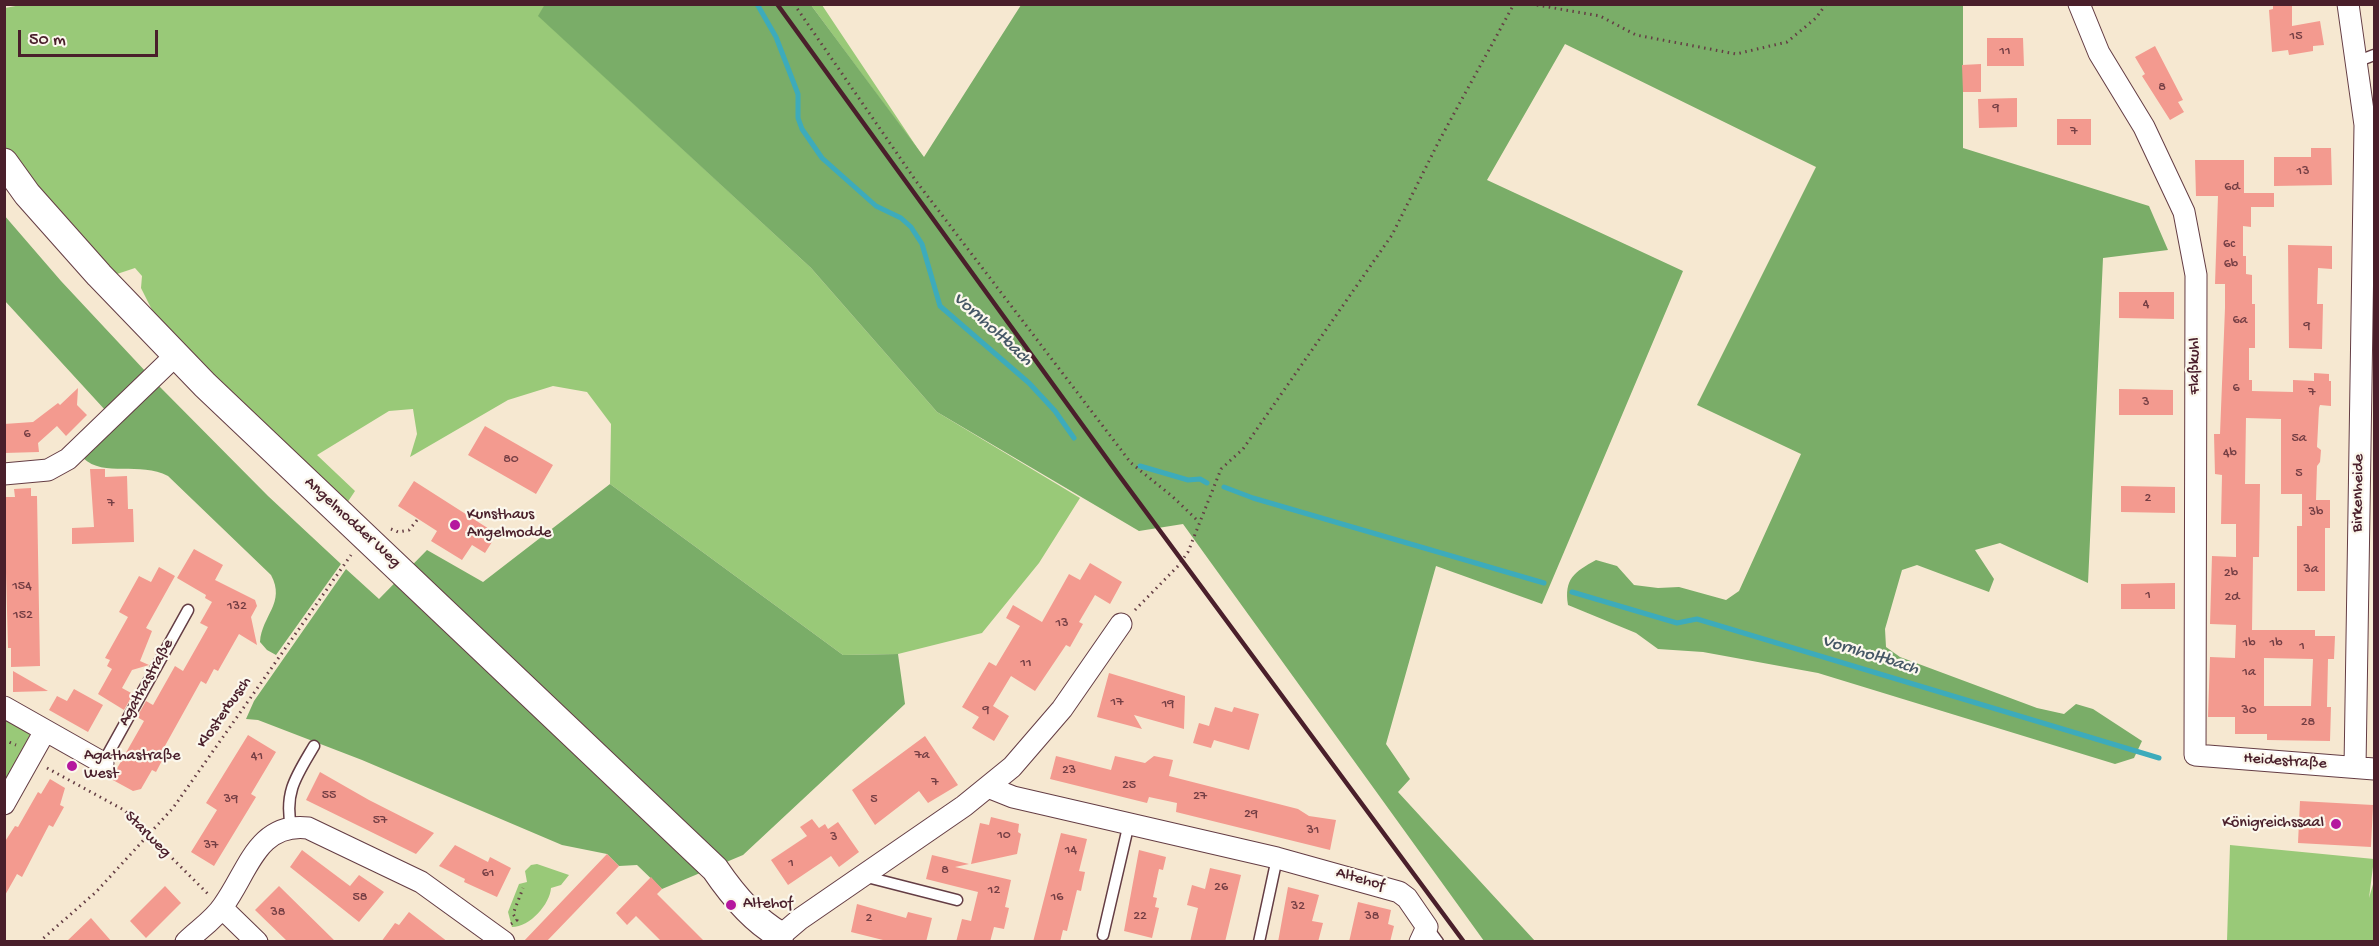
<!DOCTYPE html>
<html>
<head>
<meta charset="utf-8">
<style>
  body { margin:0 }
  #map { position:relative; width:2379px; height:946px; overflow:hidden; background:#f6e8d1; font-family:"Gochi Hand",sans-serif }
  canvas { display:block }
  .frame { position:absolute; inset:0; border:6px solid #4a1f2b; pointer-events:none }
  .scale { position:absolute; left:18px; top:30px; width:140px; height:27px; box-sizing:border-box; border:3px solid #4a1f2b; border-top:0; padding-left:8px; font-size:18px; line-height:21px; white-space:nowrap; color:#4a1f2b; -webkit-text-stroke:4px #fbf7ec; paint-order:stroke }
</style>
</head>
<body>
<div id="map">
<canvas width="2379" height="946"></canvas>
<div class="frame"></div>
<div class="scale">50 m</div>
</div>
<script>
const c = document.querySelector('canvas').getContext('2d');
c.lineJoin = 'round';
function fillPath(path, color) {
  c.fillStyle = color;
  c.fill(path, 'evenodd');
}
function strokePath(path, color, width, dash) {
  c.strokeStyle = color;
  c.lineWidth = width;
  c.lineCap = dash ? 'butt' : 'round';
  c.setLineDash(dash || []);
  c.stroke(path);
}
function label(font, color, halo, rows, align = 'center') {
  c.font = font + ' "Gochi Hand",sans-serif';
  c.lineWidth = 4.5;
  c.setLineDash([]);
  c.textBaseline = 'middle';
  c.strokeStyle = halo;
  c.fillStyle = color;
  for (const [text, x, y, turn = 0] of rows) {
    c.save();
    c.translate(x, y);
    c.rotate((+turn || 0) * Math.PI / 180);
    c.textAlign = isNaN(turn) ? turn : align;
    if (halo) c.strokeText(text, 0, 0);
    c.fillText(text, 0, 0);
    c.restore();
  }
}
const green = new Path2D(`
  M26 4 545 5 539 16 811 268 937 412 1080 498 1039 563 982 633 898 654 843 655 610 484 611 424 587 392 553 386 508 400 410 457 417 434 413 409 389 411 317 455 355 491 347 503 261 424 153 312 141 288 142 276 135 268 117 274 44 203 5 146V8Z
  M811 5H822L924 158Z
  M5 719 31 733 5 782Z
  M2230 845 2374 859 2369 898 2374 881V941H2227Z
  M537 864 569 875 561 885 551 888C550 904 530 927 512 927L508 912 519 884 527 882 525 871 531 865Z`);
const forest = new Path2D(`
  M545 4 811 5 924 157 1021 5H1963V148L2149 206 2168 250 2103 258 2088 583 2000 543 1975 550 1994 579 1989 592 1917 565 1902 570 1885 629 1886 647 1900 657 2037 708 2064 714 2076 704 2093 709 2142 741 2134 758 2115 764 1818 673 1703 652 1658 649 1636 633 1568 605C1564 579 1574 572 1596 560L1617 566 1634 585 1658 588 1679 587 1726 600 1739 591 1801 454 1697 405 1816 167 1565 44 1487 180 1683 271 1542 604 1436 566 1386 744 1410 779 1398 792 1535 941H1484L1183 524 1139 531 937 412 811 268 538 16Z
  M4 215 61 281 147 373 106 411 5 301Z
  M159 386 268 496 341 564 276 655 267 650 260 642C262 615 286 603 271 575L168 476C140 461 104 478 83 458Z
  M610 484 843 655 898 654 905 704 743 855 662 889 637 865 619 866 607 854 562 845 362 760 258 720 246 719 254 701 346 569 379 599 427 550 483 582Z`);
const stream = new Path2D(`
  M757 4 776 37 798 94V118L802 129 822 158 876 206 901 218 911 227 922 244 940 306 1029 383 1055 411 1074 438
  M1140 466 1188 480 1200 479 1207 483
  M1224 487 1253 498 1544 583
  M1572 592 1677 623 1697 619 2159 758`);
const building = new Path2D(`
  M2273 4H2292V26L2320 21 2324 45 2313 46V51L2289 55 2288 50 2272 52 2269 10 2273 9Z
  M1987 38H2023L2024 66H1987Z
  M2155 46 2183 100 2178 102 2184 112 2170 120 2142 76 2145 74 2135 57Z
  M1981 64V92H1963L1962 65Z
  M2017 98V127L1979 128 1978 99Z
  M2057 119H2091V145H2057Z
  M2311 148H2331L2332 185 2274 186V157H2311Z
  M2195 160H2244V193H2274V207H2251V227L2243 226V256H2246V274L2252 275V304H2255V348H2249V380H2252V391L2293 392V380L2314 381V373L2329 374V381H2331V406L2320 405 2319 408 2317 447 2321 450 2320 462 2317 466 2316 500H2330V528H2325V591H2297V526H2302V494H2281V419L2246 418 2245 484H2260L2259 557H2253L2252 630H2315V636H2335L2334 659H2328L2327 707H2331L2330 741 2267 740V734H2235V717H2208L2210 657 2235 658 2236 625 2210 624 2212 556 2236 557V524H2221L2222 475 2215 474 2214 434H2220L2225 308V284H2215L2218 196H2196ZM2264 658 2313 659 2311 706H2264Z
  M2288 245 2332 246V269L2318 268 2317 304H2323L2322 349 2289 348Z
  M2119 292H2174V319L2119 318Z
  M78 388 77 405 87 415 66 436 57 426 38 443 39 452 4 453V424L33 422 58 403 60 405Z
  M2119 389 2173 390V415H2119Z
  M485 426 553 465 536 494 468 455Z
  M90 469H105V477L127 476 128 509H133L134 542 72 544V528L94 527Z
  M414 481 497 534 485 553 472 545 462 560 431 541 437 531 398 506Z
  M2121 486 2175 487V513L2121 512Z
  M31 488V496H37L40 666 11 667V648H8L4 497H15L14 489Z
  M194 549 223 565 215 580 255 600 257 606 251 617 257 645 239 634 218 671 214 669 206 684 201 681 161 753 165 755 156 772 152 770 141 789 133 791 111 779 144 721 137 717 146 701 153 705 175 666 183 671 208 627 200 623 212 602 205 598 206 595 177 578Z
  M1090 563 1122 582 1110 604 1095 595 1079 622 1083 624 1070 647 1066 645 1035 691 1011 676 993 706 1009 716 994 741 972 728 979 717 962 707 989 662 996 666 1020 626 1006 618 1013 605 1042 622 1069 574 1080 580Z
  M159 567 175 576 146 628 152 631 140 661 149 665 132 670 122 688 133 694 124 710 98 694 112 669 107 666 110 660 105 658 128 617 119 612 139 576 151 582Z
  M2175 583V609H2121V584Z
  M13 671 48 691 13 692Z
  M1109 673 1185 696 1184 729 1134 715 1142 729 1097 717Z
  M74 689 103 705 88 732 49 710 57 696 67 701Z
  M1215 707 1232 712 1234 707 1259 714 1249 750 1214 740 1211 748 1193 743 1199 723 1209 726Z
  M248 735 276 752 251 794 256 797 214 866 191 852 217 810 206 803Z
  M925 736 958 785 928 803 919 791 875 825 852 790Z
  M1056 756 1111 770 1115 756 1145 763 1154 756 1173 760 1169 776 1298 809 1309 816 1336 820 1330 850 1176 812 1177 803 1149 797 1147 803 1050 779Z
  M320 772 369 800 434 833 416 854 306 800Z
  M50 779 65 788 60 805 64 807 53 827 49 825 22 877 17 874 4 897V843L15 826 18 827 38 792 41 794Z
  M2300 801 2373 805 2371 847 2298 843Z
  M991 817 1019 824 1018 832 1021 834 1017 854 971 864 980 823 989 825Z
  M812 819 819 828 825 824 828 829 838 822 859 852 839 867 831 856 788 885 771 860 807 836 800 827Z
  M1061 833 1087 839 1079 871 1085 872 1081 891 1077 890 1067 931 1063 930 1060 942H1033Z
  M455 845 488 862 490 857 511 868 497 897 464 882 465 879 439 866Z
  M302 850 350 886 359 875 384 892 359 922 290 867Z
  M1139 850 1166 857 1163 870 1159 869 1153 897 1157 898 1155 907 1159 908 1152 938 1124 931Z
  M607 854 619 866 573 914 546 942H523Z
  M932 855 969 864 955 867 1011 880 1005 907 1009 908 1004 929 994 927 990 942H956L962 919 971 921 978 892 926 879Z
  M1210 868 1241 875 1225 942H1190L1198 908 1187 905 1192 885 1205 889Z
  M651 877 662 889 657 894 705 942H662L636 916 627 925 616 913Z
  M165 886 181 903 146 938 130 921Z
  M279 886 336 942H288L255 910Z
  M1288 887 1319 895 1312 921 1323 923 1318 942H1278Z
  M1358 902 1391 910 1388 924 1394 926 1390 942H1349Z
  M857 904 906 918 908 912 932 918 926 942H891L851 932Z
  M409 912 448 942H381L395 923 399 925Z
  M91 918 112 942H66Z`);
const path = new Path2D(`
  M794 4 916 181 1131 463 1173 497 1198 521
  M1531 4 1600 16 1636 35 1736 54 1787 42 1816 18 1826 4
  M391 529 398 532 409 530 418 519
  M1135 610 1178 566 1188 552 1221 469 1243 449 1392 235 1439 141 1514 4
  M4 740 16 745
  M47 768 124 810 208 894
  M511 924 517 920 513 914 523 888
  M39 942 96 892 173 808 351 555`);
const service = new Path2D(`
  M2356 62 2374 55
  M103 763 188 610
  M291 826C284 792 297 775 314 746
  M863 876 957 900
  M1427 927 1438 942
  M1103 935 1129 823
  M1259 942 1277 858`);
const minor = new Path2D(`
  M2079 4 2099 53 2144 127 2184 212 2196 275 2195 755 2374 769
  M2348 4 2365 125 2355 767
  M4 474 48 470 68 459 176 355
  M4 707 103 763
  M988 787 1013 797 1277 858 1399 892 1407 898 1427 927 1420 942
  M4 804 45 731
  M222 908 257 942
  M186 942C198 930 214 920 223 906 248 872 257 822 308 828L421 882 504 942
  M773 942 800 919 964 806 1012 767 1062 709 1121 624`);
const tertiary = new Path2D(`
  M4 162 27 194 99 275 205 385 715 869C732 894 753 920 780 935`);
const rail = new Path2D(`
  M777 4 1118 474 1464 942`);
const markers = [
  [455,525,6,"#b5179e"],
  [72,766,6,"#b5179e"],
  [2336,824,6,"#b5179e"],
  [731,905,6,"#b5179e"]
];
const numberNames = [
  ["15",2296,37],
  ["11",2005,52],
  ["8",2162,88],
  ["9",1996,109],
  ["7",2074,132],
  ["13",2303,172],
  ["6d",2232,188],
  ["6c",2229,245],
  ["6b",2231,265],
  ["4",2146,305],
  ["6a",2240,321],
  ["9",2307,327],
  ["6",2236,389],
  ["7",2312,393],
  ["3",2146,403],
  ["6",27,435],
  ["5a",2299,439],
  ["4b",2230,454],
  ["80",511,460],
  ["5",2299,474],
  ["2",2148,499],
  ["7",111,504],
  ["3b",2316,513],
  ["3a",2311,570],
  ["2b",2231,574],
  ["154",22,587],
  ["1",2148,596],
  ["2d",2232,598],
  ["132",237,607],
  ["152",23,616],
  ["13",1062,624],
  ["1b",2249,644],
  ["1b",2276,644],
  ["1",2302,647],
  ["11",1026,664],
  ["1a",2249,673],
  ["17",1117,703],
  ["19",1168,705],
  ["9",986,711],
  ["30",2249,711],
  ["28",2308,723],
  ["7a",922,756],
  ["41",257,757],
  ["23",1069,771],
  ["7",935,783],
  ["25",1129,786],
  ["55",329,796],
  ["27",1200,797],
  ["39",231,800],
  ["5",874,800],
  ["29",1251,815],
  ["57",380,821],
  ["31",1313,831],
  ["10",1004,836],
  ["3",834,838],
  ["37",211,846],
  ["14",1071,851],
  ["1",791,864],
  ["8",945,871],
  ["61",488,874],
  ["26",1221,888],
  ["12",994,891],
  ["58",360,898],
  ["16",1057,898],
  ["32",1298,907],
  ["38",278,913],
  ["22",1140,917],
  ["38",1372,917],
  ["2",869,919]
];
const streetNames = [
  ["Flaßkuhl",2196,366,-90],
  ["Birkenheide",2359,493,-89],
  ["Angelmodder Weg",352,523,43],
  ["Agathastraße",147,683,-61],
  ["Klosterbusch",225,713,-55],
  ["Heidestraße",2285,762,4],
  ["Starweg",147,835,45],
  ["Altehof",1360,880,16]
];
const poiNames = [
  ["Kunsthaus",467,516],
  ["Angelmodde",467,534],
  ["Agathastraße",84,757],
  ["West",84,775],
  ["Königreichssaal",2324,824,"right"],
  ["Altehof",743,905]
];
const waterNames = [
  ["Vornholtbach",992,330,42],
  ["Vornholtbach",1870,656,17]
];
fillPath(green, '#99c978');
fillPath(forest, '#7aad68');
strokePath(stream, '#3dabbb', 5);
fillPath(building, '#f39a8f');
strokePath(service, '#643d44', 13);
strokePath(minor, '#643d44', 23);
strokePath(tertiary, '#643d44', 29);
strokePath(path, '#643d44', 3, [1.5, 4.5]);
strokePath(service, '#fff', 10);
strokePath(minor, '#fff', 21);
strokePath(tertiary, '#fff', 27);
strokePath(rail, '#4a1f2b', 4.5);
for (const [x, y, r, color] of markers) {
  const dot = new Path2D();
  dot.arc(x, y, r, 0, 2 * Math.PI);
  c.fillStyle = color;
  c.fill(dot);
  strokePath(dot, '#fbf7ec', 2);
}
label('14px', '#743e44', null, numberNames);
label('16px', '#4a1f2b', '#fbf7ec', streetNames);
label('16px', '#4a1f2b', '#fbf7ec', poiNames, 'left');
label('italic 18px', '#455765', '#fbf7ec', waterNames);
</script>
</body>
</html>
